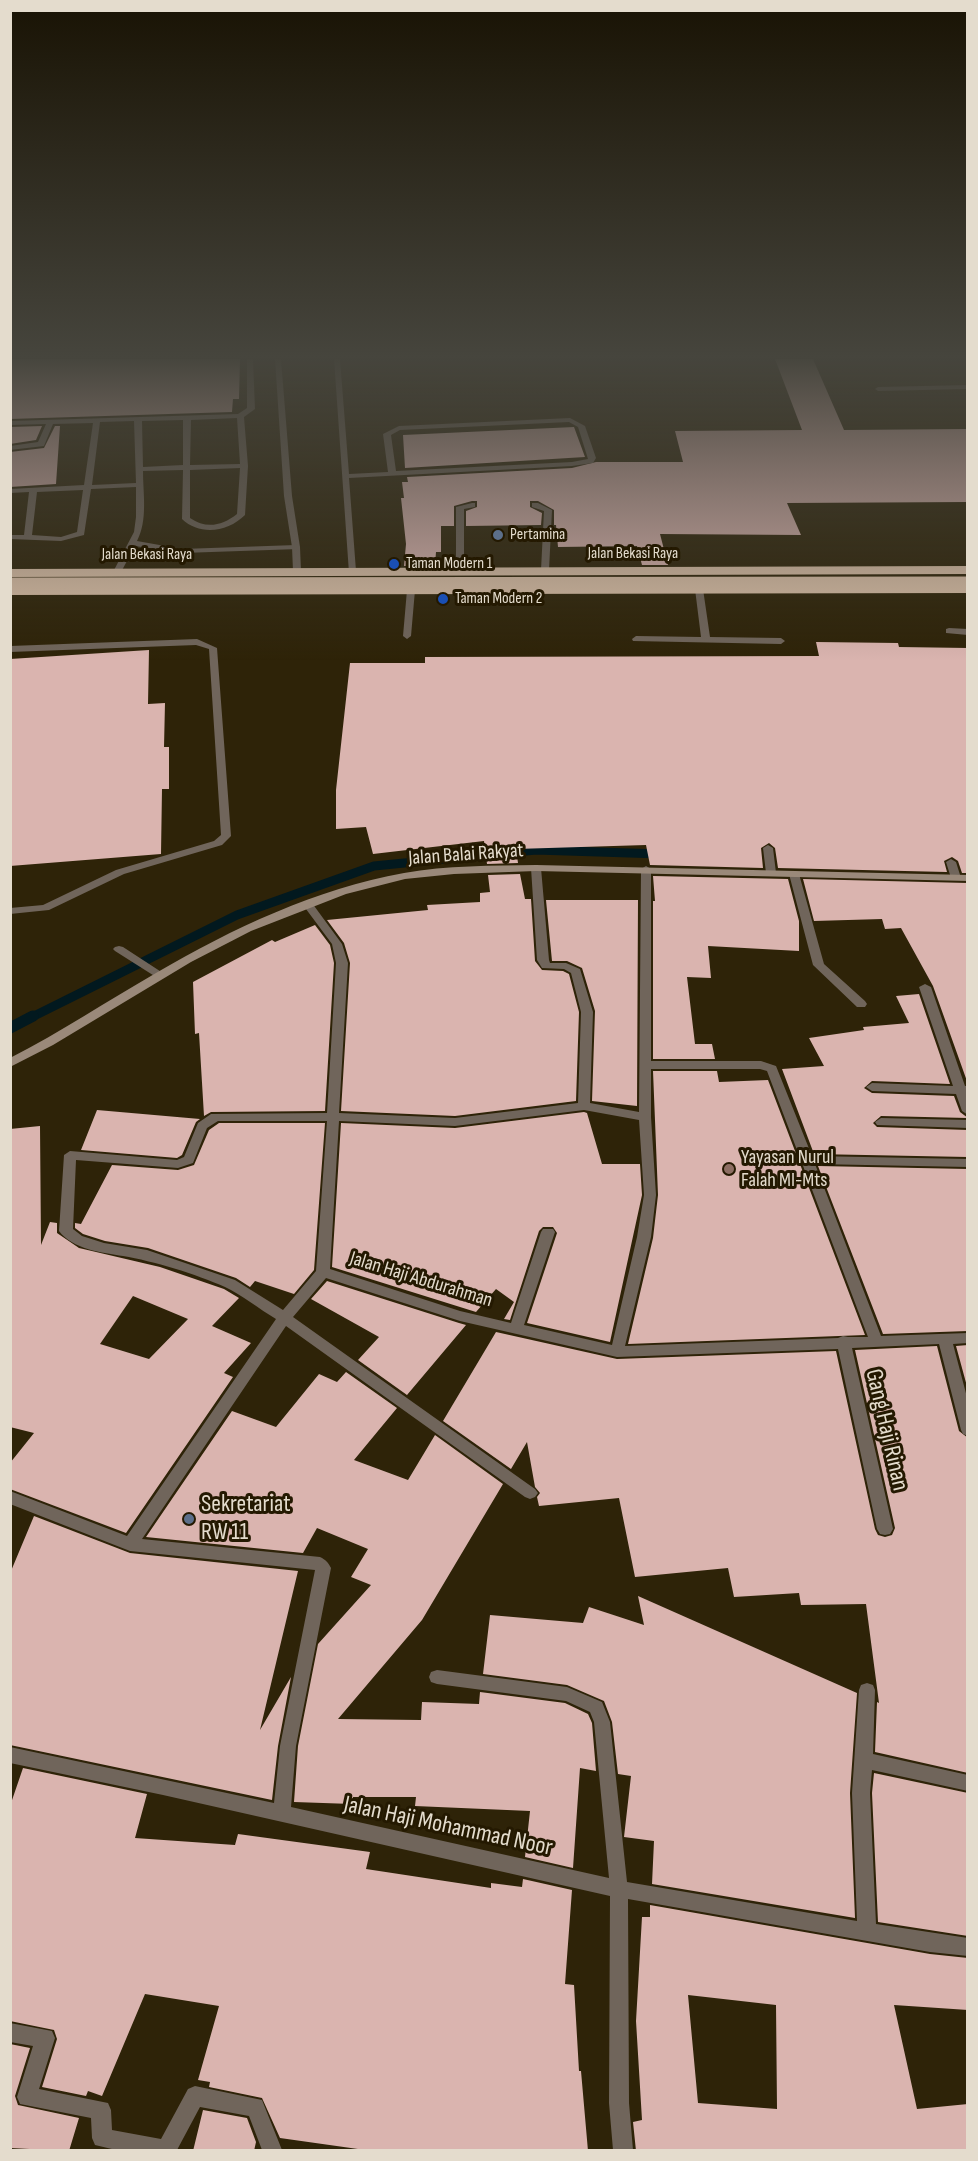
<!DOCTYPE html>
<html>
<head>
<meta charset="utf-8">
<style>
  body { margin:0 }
  #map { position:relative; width:978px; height:2161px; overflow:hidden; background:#2e2308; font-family:"Sofia Sans Condensed",sans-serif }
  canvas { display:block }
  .frame { position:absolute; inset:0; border:12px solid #e4dccd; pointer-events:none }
</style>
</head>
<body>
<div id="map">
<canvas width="978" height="2161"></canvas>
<div class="frame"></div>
</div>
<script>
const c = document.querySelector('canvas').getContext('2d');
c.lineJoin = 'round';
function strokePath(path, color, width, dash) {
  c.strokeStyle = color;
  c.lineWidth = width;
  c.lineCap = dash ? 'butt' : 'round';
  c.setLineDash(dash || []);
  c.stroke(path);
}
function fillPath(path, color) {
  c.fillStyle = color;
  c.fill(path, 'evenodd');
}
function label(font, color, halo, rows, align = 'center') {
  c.font = font + ' "Sofia Sans Condensed",sans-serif';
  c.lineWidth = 6;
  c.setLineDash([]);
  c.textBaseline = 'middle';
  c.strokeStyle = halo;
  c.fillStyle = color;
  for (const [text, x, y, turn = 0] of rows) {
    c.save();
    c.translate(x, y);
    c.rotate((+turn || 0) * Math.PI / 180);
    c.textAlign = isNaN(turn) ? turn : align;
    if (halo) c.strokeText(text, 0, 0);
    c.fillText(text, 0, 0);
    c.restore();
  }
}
const streamFar1 = new Path2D(`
  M30 1018 237 915 374 866 536 850 661 854`);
const stream = new Path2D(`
  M10 1028 33 1016`);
const building = new Path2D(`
  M10 359H240L239 399H233L232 412 10 419Z
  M775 359H813L844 430 968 429V502L787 503 801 535 660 534 668 565H642L637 546 558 547 556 525H554V510L538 501H530V507L542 513 541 525 466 526V511L477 507V501H472L454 506V526H441V552H436L435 565 404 566 406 544 401 498H404L402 482H408L407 477 572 468 596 462H683L675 431 802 430Z
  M42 426 36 440 10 444V427Z
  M55 426H60L56 484 10 487V452L44 448Z
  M574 427 585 457 405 468 403 435Z
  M816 642 898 643 899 647 968 648V873H962L958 861 952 857 944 861 947 872 778 868 775 848 769 843 761 848 763 868 650 865 646 845 516 849 518 863 487 864 484 841 373 854 366 827 336 829V790L350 663H425V657L819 656Z
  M149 650 148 704 165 703 164 747H169V789H162L161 854 10 866V659Z
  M520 874 525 899H531L535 961 542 970 563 971 569 974 579 1012 576 1101 455 1116 341 1111 350 963 344 943 327 920 428 910 427 905 480 902V893L490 892 488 875Z
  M653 876 788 879 799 921V951L708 946 711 978 687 977 695 1044H712L715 1059H653V901H655Z
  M803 879 968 883V1084L933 986 901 928 885 929 882 919 814 921Z
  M546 900H638L637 1106 592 1101 595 1011 582 968 567 961H552Z
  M315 925 330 945 334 963 325 1111 211 1112 204 1116 199 1033 195 1034 193 982 272 940 275 942Z
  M919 994 950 1084 872 1081 864 1088 872 1093 954 1096 960 1112 968 1118 881 1116 873 1123 877 1127 968 1130V1157L814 1154 782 1069 824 1066 809 1038 864 1030 863 1027 909 1023 896 996Z
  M653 1071H717L719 1082 768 1080 865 1335 628 1344 653 1238 658 1195Z
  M97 1110 200 1119 196 1122 182 1155 177 1158 81 1150Z
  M584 1112 587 1113 602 1164H640L642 1195 610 1342 527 1323 557 1233 553 1227H543L539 1231 510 1320 504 1319 514 1302 496 1289 476 1312 332 1267 341 1123 455 1128Z
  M219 1123H325L314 1270 294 1294 255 1281 250 1287 236 1278 148 1248 105 1241 83 1234 75 1228V1223L81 1224 112 1165 178 1170 194 1165 209 1130Z
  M40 1126 41 1245 50 1222 57 1223V1233L79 1248 160 1267 224 1289 239 1298 212 1326 251 1343 224 1373 233 1377 126 1533 10 1489V1463L34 1433 10 1427V1129ZM133 1296 188 1319 149 1359 100 1344Z
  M818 1166 968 1169V1331L883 1334Z
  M327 1281 459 1323 466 1325 407 1395 358 1360 379 1337 311 1299Z
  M496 1332 617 1359 836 1351 875 1529 878 1535 885 1537 892 1535 895 1528 855 1350 937 1346 959 1431 968 1438V1773L875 1752 877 1702 879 1703 866 1604 801 1605 799 1593 734 1597 728 1568 635 1577 619 1498 539 1506 537 1497 540 1493 535 1487 527 1442 511 1469 443 1421Z
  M968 1345V1390L956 1346Z
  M346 1372 397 1408 354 1460 408 1480 435 1435 503 1484 422 1620 338 1719 421 1720 422 1702 479 1704 480 1692 565 1703 588 1714 592 1723 596 1771 580 1768 573 1868 525 1857 530 1811 415 1806 416 1797H353L352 1804 294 1802 298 1746 318 1644 371 1585 351 1577 368 1549 317 1528 303 1553 146 1537 232 1411 276 1427 319 1374 337 1382Z
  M34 1516 130 1553 298 1571 260 1730 291 1677 278 1746 272 1800 10 1745 11 1571Z
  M638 1596 857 1693 850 1793 855 1918 652 1884 654 1841 624 1837 631 1776 618 1774 612 1722 604 1701 567 1685 483 1674 490 1615 583 1623 589 1607 644 1625Z
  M23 1768 147 1794 135 1838 235 1845 238 1834 370 1852 366 1869 491 1888V1883L522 1887 523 1879 572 1890 565 1984 574 1985 579 2071H581L588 2151H372L280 2138 262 2098 209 2087 210 2082 198 2080 219 2006 145 1994 102 2096 88 2091 86 2096 42 2087 57 2039 54 2030 10 2021V1806Z
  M874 1773 968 1793V1936L878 1922 872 1793Z
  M650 1905 930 1954 968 1958V2010L894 2005 917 2109 968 2104V2151H636L633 2122 642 2120 636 2021 642 1917H650ZM688 1995 776 2005 777 2109 698 2103Z
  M10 2044 30 2048 15 2096 18 2105 79 2118 69 2151 10 2148Z
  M203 2110 247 2118 256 2142 254 2151H193Z`);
const lane = new Path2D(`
  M247 359H253L255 409 244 417 248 466 245 515C228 532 200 536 182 519L183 470 143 471C143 494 148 520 137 541L182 549 296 545 300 547 299 549 182 553 135 546 120 574H114L113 572 134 532 136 517V487L91 489 84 535 61 541 10 539V535H24L29 492 10 493V489L84 485 93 423 53 424 44 446 10 450V446L38 442 46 424 10 425V421L238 414 247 408ZM237 418 240 464 190 465 191 420ZM183 420V465L143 467 142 421ZM134 421 136 483 92 485 100 422ZM240 468 237 514C222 526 206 529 190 518V470ZM83 490 77 532 61 537 32 535 37 492Z
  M968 385V389L878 391 875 389 878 387Z
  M472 503H475V507L464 509V571L460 573 456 571V507Z
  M532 503H538L552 510 549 570 545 572 541 570 544 511 532 507Z
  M699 586 703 589 710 637 781 638 785 641 781 644 633 641 632 639 636 636 701 637 695 589Z
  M411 587 415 590 411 636 407 639 403 636 407 590Z
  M949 628 968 629V635L946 633V629Z
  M197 639 217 648 231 836 222 845 124 874 49 910 10 914V908L43 905 116 870 214 841 221 835 209 649 196 645 10 652V646Z
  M768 845 773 848 776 873 771 876 766 873 763 848Z
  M951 859 956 862 961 878 960 880H952L951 878 946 862Z
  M119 946 123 947 166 975 160 978 156 977 115 951 113 949 115 947Z`);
const street = new Path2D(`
  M275 359H281L292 496 300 547 301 571 297 573 293 571 292 547 284 496Z
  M334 359H340L349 474 388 472 383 434 399 426 570 418 585 426 596 458 593 463 572 466 349 478 356 571 349 573ZM569 422 578 427 588 459 572 462 396 471 391 435 400 430Z
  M536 865 541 868 549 960 550 963H566L580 969 593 1012 590 1103 639 1112 641 869 646 866 651 869V1061H761L776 1066 812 1156 968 1159V1167L815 1164 881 1336 968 1333V1343L953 1344 968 1401V1436L963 1434 961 1430 939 1344 852 1348 893 1529 890 1534 885 1535 880 1534 877 1529 838 1349 617 1357 460 1321 326 1278 293 1317 535 1489 538 1493 535 1497 530 1499 525 1497 286 1326 142 1539 320 1557C326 1560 328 1562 331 1568L296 1746 291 1807 609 1878 594 1722 590 1712 566 1701 437 1684 431 1682 429 1677 431 1672 437 1670 567 1687 602 1702 610 1722 627 1882 857 1921 852 1793 859 1690 861 1685 867 1683 873 1685 875 1690 873 1754 968 1775V1791L872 1770 870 1793 876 1924 968 1938V1956L930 1952 628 1899 629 2103 633 2150H613L609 2103 610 1896 163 1795 10 1763V1747L274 1803 280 1746 315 1570 130 1551 10 1504V1491L127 1536 276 1319C259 1309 242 1295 225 1287 196 1274 153 1261 123 1256 103 1253 72 1249 59 1231L64 1155 70 1151 177 1160 184 1157 198 1123 211 1114 327 1113 336 963 332 944 303 905 308 902 312 903 342 944 348 963 339 1113 455 1118 578 1103 581 1012 571 973 564 969 542 968 537 960 531 868ZM651 1069H760L767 1071 868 1337H848L843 1336 838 1338 625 1346 651 1237 656 1195 651 1117ZM584 1110 639 1120 644 1195 637 1237 612 1345 524 1325 555 1232 553 1229H543L541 1232 511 1323 460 1311 330 1269 339 1121 455 1126ZM218 1121H327L316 1271 283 1310 235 1280 147 1250 104 1243 82 1236 73 1229 76 1160 178 1168 193 1163 207 1128Z
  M794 871 799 874 824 964 865 1001 867 1004 865 1007H857L813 965 789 874Z
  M925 984 931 987 965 1086H968V1115L962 1111 956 1094 872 1091 866 1087 872 1083 953 1086 919 987Z
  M881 1118 968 1120V1128L877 1125 875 1122Z
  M10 2023 52 2031 55 2038 39 2089 108 2103 111 2110 112 2130 161 2139 188 2089 195 2086 262 2100 282 2150H262L249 2116 200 2107 177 2150H116L95 2145 92 2138 91 2118 20 2104 17 2097 33 2046 10 2042Z`);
const secondary = new Path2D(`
  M536 865 968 875V881L536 871 454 874 405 879 346 894 251 931 191 962 53 1045 10 1067V1058C61 1032 107 1001 156 973 233 928 316 889 404 873 447 865 492 866 536 865Z`);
const highway = new Path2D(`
  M968 566V574L10 577V569Z
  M968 585V593L10 595V587Z`);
const highwayBridge = new Path2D(`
  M10 583 968 582`);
const markers = [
  [498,535,6,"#5c6f8a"],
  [394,564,6,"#1a4fb4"],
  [443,599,6,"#1a4fb4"],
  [729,1169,6,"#8d6e63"],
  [189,1519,6,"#5c6f8a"]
];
const farPoinames = [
  ["Pertamina",510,535],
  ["Taman Modern 1",406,564],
  ["Taman Modern 2",455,599]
];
const farStreetnames = [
  ["Jalan Bekasi Raya",633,554],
  ["Jalan Bekasi Raya",147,555]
];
const streetNames = [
  ["Jalan Balai Rakyat",466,855,-4],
  ["Jalan Haji Abdurahman",421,1280,17]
];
const poiNames = [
  ["Yayasan Nurul",741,1158],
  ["Falah MI-Mts",741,1181]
];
const nearStreetnames = [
  ["Gang Haji Rinan",886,1430,77],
  ["Jalan Haji Mohammad Noor",448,1827,12]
];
const nearPoinames = [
  ["Sekretariat",201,1505],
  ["RW 11",201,1533]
];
strokePath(streamFar1, '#02191f', 9);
strokePath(stream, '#02191f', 11);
fillPath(building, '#dab4af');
fillPath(lane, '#70655b');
fillPath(street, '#70655b');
fillPath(secondary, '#9a897a');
fillPath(highway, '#dabfa7');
strokePath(highwayBridge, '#dabfa7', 11);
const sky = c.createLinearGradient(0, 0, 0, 661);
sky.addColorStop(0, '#191304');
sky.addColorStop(0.54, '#46453d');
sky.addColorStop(1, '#46453d00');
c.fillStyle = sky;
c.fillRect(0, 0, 978, 661);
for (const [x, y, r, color] of markers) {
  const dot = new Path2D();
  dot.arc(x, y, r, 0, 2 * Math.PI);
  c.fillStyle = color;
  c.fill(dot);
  strokePath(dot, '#241901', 2);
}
label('16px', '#e4dccd', '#241901', farPoinames, 'left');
label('16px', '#e4dccd', '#241901', farStreetnames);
label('20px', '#e4dccd', '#241901', streetNames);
label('20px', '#e4dccd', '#241901', poiNames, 'left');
label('24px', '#e4dccd', '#241901', nearStreetnames);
label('24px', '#e4dccd', '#241901', nearPoinames, 'left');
</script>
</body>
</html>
